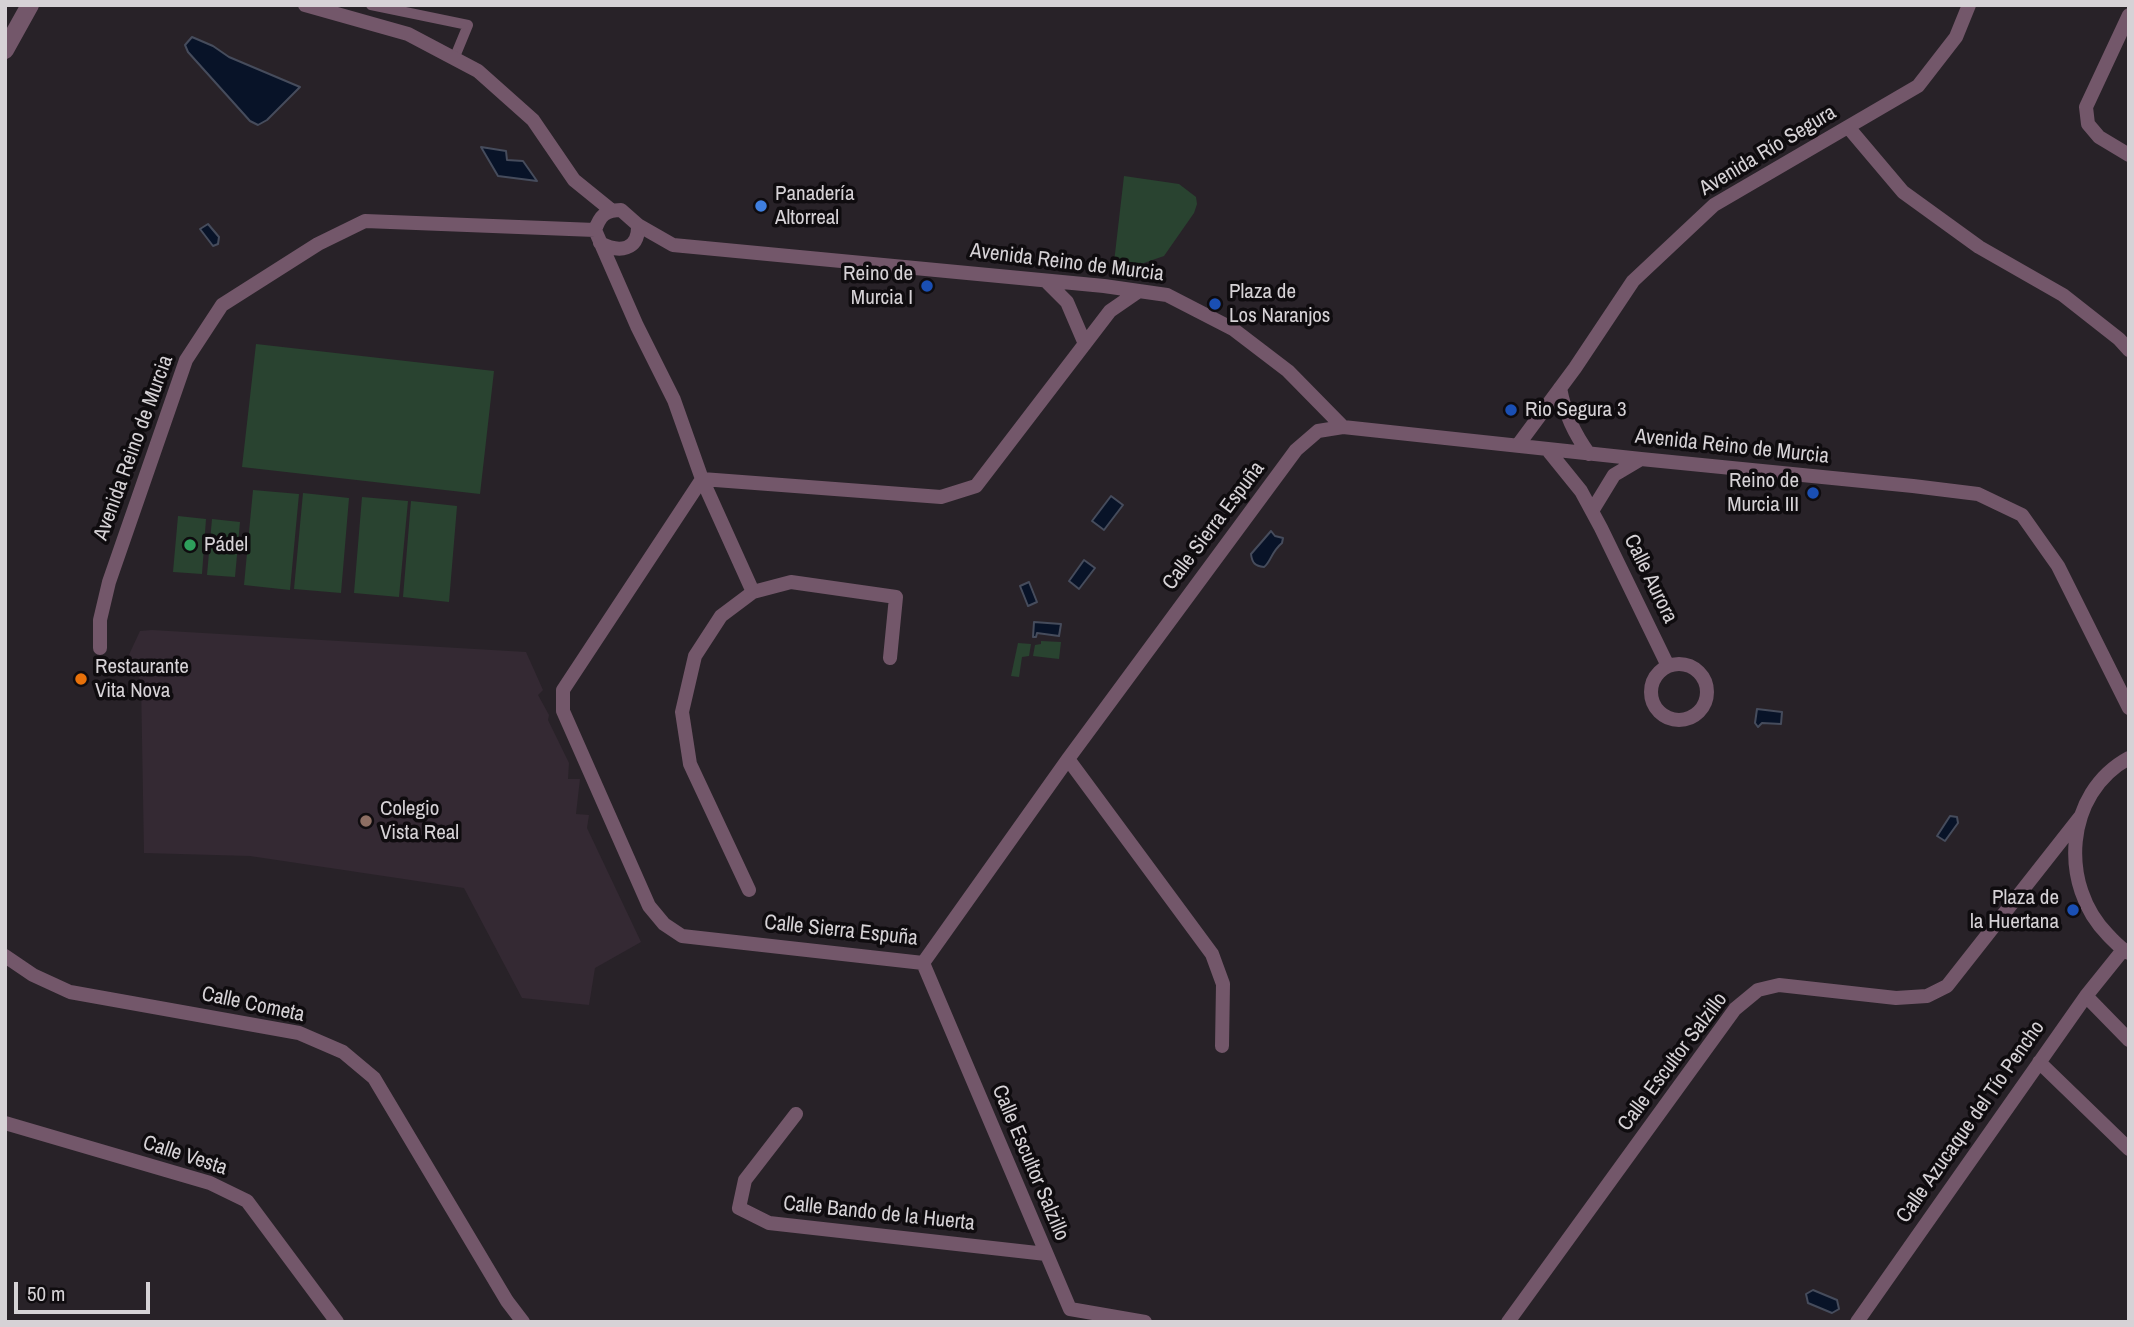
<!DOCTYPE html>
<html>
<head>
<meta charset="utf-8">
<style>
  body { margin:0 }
  #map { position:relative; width:2134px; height:1327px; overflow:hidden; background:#282228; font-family:"Archivo Narrow",sans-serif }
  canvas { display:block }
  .frame { position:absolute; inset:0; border:7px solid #d6d2d6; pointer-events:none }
  .scale { position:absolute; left:14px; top:1282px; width:136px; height:32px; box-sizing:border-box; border:4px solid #d6d2d6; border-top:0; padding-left:9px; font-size:21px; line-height:24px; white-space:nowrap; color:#d6d2d6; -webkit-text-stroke:5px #0f0c0f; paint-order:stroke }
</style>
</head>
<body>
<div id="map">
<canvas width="2134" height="1327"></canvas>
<div class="frame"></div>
<div class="scale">50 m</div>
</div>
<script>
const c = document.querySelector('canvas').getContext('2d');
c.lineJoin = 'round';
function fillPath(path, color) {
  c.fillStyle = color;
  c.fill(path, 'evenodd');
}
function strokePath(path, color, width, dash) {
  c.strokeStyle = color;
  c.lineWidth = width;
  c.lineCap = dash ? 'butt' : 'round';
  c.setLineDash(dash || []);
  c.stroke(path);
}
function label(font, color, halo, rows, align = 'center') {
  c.font = font + ' "Archivo Narrow",sans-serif';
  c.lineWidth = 7;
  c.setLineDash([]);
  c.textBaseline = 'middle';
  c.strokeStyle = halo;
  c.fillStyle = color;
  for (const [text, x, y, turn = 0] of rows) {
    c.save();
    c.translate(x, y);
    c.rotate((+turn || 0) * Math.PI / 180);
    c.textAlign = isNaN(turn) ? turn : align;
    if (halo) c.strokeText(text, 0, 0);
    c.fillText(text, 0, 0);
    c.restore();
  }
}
const built = new Path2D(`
  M152 630 526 652 543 690 538 695 549 715 548 720 569 763 568 779H580L576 814 589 815 587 828 641 942 595 968 589 1005 522 998 464 888 250 856 144 853 141 681 127 659 140 631Z`);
const green = new Path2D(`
  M1124 176 1179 184 1196 197 1197 204 1194 213 1164 256 1118 272 1113 271Z
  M256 344 494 371 480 494 242 467Z
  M253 490 299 494 290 590 244 585Z
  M303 493 349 498 341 593 294 589Z
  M362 497 408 501 399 597 354 593Z
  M411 501 457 506 449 602 403 597Z
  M178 516 206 519 202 574 173 572Z
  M212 519 240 522 235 577 207 575Z
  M1041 641 1061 642 1059 659 1033 656 1035 645 1041 644Z
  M1018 643 1031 644 1029 656 1022 657 1019 677 1011 676Z`);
const water = new Path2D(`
  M192 37 213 46 229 57 300 87 267 120 258 125 250 121 188 52 185 45Z
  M481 147 506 151 507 160 523 161 537 181 498 176Z
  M208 224 219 237 218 244 213 246 200 229Z
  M1111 496 1123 505 1104 530 1092 521Z
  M1271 531 1275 536 1283 538 1282 543C1271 552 1271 562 1264 567 1255 566 1252 563 1251 554Z
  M1084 560 1095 568 1079 589 1069 581Z
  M1029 582 1037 602 1028 606 1020 586Z
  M1034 622 1061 624 1059 636 1037 633 1036 637H1033Z
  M1757 709 1782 712 1781 724 1762 723 1758 727 1755 723Z
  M1950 816 1957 817 1958 823 1945 841 1937 836Z
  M1813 1290 1837 1300 1839 1309 1832 1313 1808 1303 1806 1294Z`);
const pedestrian = new Path2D(`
  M371 5 468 25 454 59`);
const minor = new Path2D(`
  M305 5 408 34 478 71 533 120 574 180 611 210
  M2129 15 2086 107 2088 124 2099 137 2129 155
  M1848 127 1903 192 1979 247 2063 295 2119 339 2129 350
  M595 230 637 326 674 400 702 479 941 497 976 486 1110 311 1139 291
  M600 243C619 253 639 251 638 225
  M1046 281 1067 302 1085 344
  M1560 388C1565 414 1574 433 1589 454
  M1518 445 1575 368 1633 281 1714 205 1918 86 1956 37 1969 5
  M1547 449 1581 491 1601 528 1668 666
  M702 479 563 690V711L649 906 664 924 682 936 923 963 1068 759 1296 450 1318 431 1343 427
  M702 479 753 592 791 582 896 597 890 658
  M1592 511 1614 475 1641 459
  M100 648V620L109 582 186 360 222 305 318 244 365 221 595 230C600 216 605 210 621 210L638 225 673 245 1104 286 1167 295 1233 329 1288 371 1343 427 1641 459 1913 486 1978 494 2022 515 2058 566 2129 708
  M1651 692a28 28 0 1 1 56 0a28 28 0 1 1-56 0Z
  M2129 758C2064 793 2059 886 2108 935 2115 942 2121 949 2129 953
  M1068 759 1212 954 1223 984 1222 1046
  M749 890 690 764 682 712 695 656 721 616 753 592
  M5 956 33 975 70 992 299 1033 343 1052 374 1078 507 1301 523 1322
  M923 963 1070 1309 1145 1322
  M2086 996 2129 1040
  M2039 1062 2129 1149
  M796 1114 745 1180 739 1208 769 1223 1046 1254
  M5 1123 210 1183 247 1201 337 1322
  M1508 1322 1735 1009 1758 990 1779 985 1896 998 1927 996 1947 986 2080 817
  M1857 1322 2086 996 2123 950`);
const tertiary = new Path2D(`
  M5 50 30 5`);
const markers = [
  [761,206,7,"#3f7fe0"],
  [927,286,7,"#1a4fb4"],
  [1215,304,7,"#1a4fb4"],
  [1511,410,7,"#1a4fb4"],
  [1813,493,7,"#1a4fb4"],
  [190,545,7,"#2e9e5b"],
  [81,679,7,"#e8710a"],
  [366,821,7,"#8d6e63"],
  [2073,910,7,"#1a4fb4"]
];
const streetNames = [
  ["Avenida Río Segura",1768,151,-31],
  ["Avenida Reino de Murcia",1067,263,7],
  ["Avenida Reino de Murcia",1732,447,6],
  ["Avenida Reino de Murcia",134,448,-70],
  ["Calle Sierra Espuña",1214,526,-53],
  ["Calle Aurora",1650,579,64],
  ["Calle Sierra Espuña",841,931,6],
  ["Calle Cometa",253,1005,12],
  ["Calle Escultor Salzillo",1673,1062,-53],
  ["Calle Azucaque del Tío Pencho",1971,1122,-55],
  ["Calle Vesta",185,1156,18],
  ["Calle Escultor Salzillo",1030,1163,67],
  ["Calle Bando de la Huerta",879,1214,6]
];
const poiNames = [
  ["Panadería",775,194],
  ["Altorreal",775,218],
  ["Reino de",913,274,"right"],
  ["Murcia I",913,298,"right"],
  ["Plaza de",1229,292],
  ["Los Naranjos",1229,316],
  ["Rio Segura 3",1525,410],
  ["Reino de",1799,481,"right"],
  ["Murcia III",1799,505,"right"],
  ["Pádel",204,545],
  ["Restaurante",95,667],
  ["Vita Nova",95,691],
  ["Colegio",380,809],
  ["Vista Real",380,833],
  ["Plaza de",2059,898,"right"],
  ["la Huertana",2059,922,"right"]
];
fillPath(built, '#342933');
fillPath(green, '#294330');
fillPath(water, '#081328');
strokePath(water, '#464c5c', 2);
strokePath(pedestrian, '#73576a', 10);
strokePath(minor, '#73576a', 14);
strokePath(tertiary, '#73576a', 18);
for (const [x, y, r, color] of markers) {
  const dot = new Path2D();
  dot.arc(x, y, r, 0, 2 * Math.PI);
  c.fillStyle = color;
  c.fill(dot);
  strokePath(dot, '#0f0c0f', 2.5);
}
label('21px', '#d6d2d6', '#0f0c0f', streetNames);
label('21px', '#d6d2d6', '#0f0c0f', poiNames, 'left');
</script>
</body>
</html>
